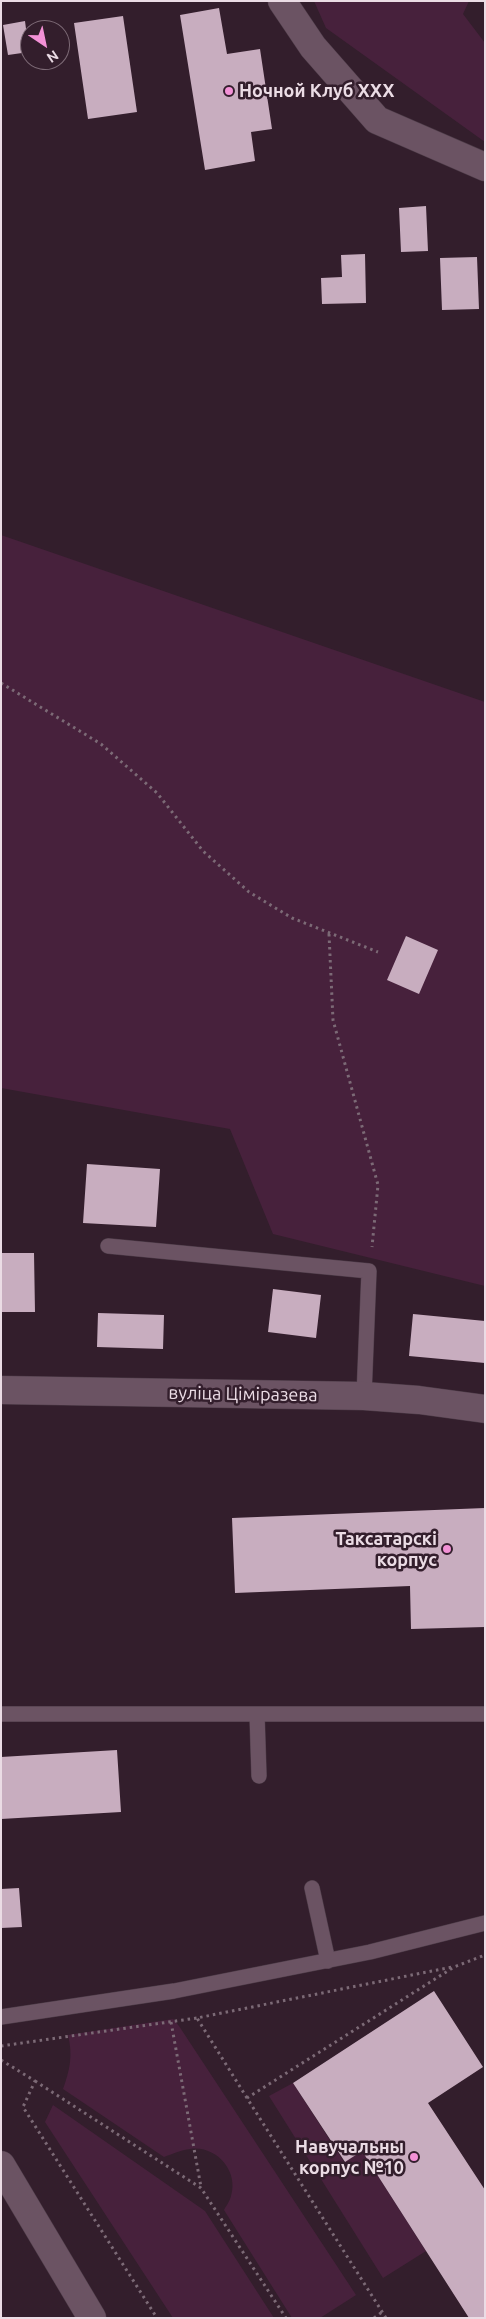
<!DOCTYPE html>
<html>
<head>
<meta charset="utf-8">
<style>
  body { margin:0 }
  #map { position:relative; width:486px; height:2319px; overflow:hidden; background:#331e2c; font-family:Ubuntu,sans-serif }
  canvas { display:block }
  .frame { position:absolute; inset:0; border:2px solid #ebdce5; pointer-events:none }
  .north { position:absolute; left:20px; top:20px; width:50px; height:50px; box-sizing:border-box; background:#331e2c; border:1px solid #7d6a76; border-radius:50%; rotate:146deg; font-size:14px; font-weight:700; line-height:20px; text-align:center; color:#ebdce5 }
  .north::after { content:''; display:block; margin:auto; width:18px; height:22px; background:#f391d6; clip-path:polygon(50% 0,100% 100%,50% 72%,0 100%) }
</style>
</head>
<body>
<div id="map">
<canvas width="486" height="2319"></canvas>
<div class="frame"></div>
<div class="north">N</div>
</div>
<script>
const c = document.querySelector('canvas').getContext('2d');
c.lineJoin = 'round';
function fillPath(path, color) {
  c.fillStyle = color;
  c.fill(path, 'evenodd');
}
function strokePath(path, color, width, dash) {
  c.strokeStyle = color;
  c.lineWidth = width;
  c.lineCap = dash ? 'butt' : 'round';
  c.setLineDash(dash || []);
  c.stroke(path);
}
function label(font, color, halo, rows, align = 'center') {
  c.font = font + ' Ubuntu,sans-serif';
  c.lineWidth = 5;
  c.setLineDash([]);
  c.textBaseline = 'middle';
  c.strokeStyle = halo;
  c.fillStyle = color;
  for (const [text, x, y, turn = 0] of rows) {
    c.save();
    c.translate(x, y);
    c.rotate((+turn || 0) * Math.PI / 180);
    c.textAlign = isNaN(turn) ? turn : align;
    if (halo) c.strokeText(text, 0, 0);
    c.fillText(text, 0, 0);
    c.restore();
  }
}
const green = new Path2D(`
  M314 1H469L463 14 485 43V142L326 28Z
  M1 535 485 702V1286L273 1234 230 1129 1 1088Z
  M173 2019 179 2026 356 2295 320 2318H292L224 2210C226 2206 230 2201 231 2196 239 2171 216 2145 190 2149 181 2150 172 2154 164 2157L63 2089C70 2070 73 2055 68 2035Z
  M293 2083 344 2162 362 2151 426 2251 383 2278 269 2096Z
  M53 2105 205 2211 274 2318H173L45 2122Z`);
const building = new Path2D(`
  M219 8 227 54 260 49 272 129 251 132 255 161 205 170 180 15Z
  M123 16 137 112 88 119 74 23Z
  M25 21 29 52 8 55 3 25Z
  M426 206 428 251 401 252 399 208Z
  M365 254 366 303 322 304 321 278 342 277 341 255Z
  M477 257 479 309 442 310 440 258Z
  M406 936 438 950 419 994 387 980Z
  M87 1164 160 1169 156 1227 83 1223Z
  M1 1253H34L35 1312H1Z
  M273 1289 321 1295 316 1338 268 1332Z
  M98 1313 164 1315 163 1349 97 1347Z
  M413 1314 485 1321V1363L409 1356Z
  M485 1508V1627L411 1629 410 1586 235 1593 232 1518Z
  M117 1750 121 1812 1 1819V1757Z
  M19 1888 22 1927 1 1928V1889Z
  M434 1991 483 2067 428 2103 485 2190V2318H469L362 2151 345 2162 293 2083Z`);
const path = new Path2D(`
  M1 683 101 744 157 793 203 851 249 892 292 918 378 952
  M329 934 333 1020 378 1185 372 1247
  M171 2022 201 2187
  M1 2046 197 2018
  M1 2060 35 2081 23 2107 157 2318
  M35 2081 201 2188 286 2318
  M247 2098 197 2018 452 1967
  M374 2318 382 2312
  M386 2318 247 2098 454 1967 485 1955`);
const service = new Path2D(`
  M108 1246 369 1271 364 1396
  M1 1714H485
  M257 1714 259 1776
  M312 1888 328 1961
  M1 2017 174 1991 370 1952 485 1923`);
const minor = new Path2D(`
  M282 1 313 47 377 120 485 167
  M1 1390 364 1396 419 1400 485 1409
  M1 2165 92 2318`);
const markers = [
  [229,91,5,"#f391d6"],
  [447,1549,5,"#f391d6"],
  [414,2157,5,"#f391d6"]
];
const poiNames = [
  ["Ночной Клуб ХХХ",239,91,"left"],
  ["Таксатарскі",437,1539],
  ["корпус",437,1560],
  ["Навучальны",404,2147],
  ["корпус №10",404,2168]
];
const streetNames = [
  ["вуліца Ціміразева",243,1394,1]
];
fillPath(green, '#47213c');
fillPath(building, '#c8adbf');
strokePath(service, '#4c3b47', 16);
strokePath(minor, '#4c3b47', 29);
strokePath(path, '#7c6a76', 3, [2.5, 4]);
strokePath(service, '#6b5363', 15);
strokePath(minor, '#6b5363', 28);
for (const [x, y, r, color] of markers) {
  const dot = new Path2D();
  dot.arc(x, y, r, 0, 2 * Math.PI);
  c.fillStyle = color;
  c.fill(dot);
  strokePath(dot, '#331e2c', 2);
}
label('bold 18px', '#ebdce5', '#331e2c', poiNames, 'right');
label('18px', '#ebdce5', '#331e2c', streetNames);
</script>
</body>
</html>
